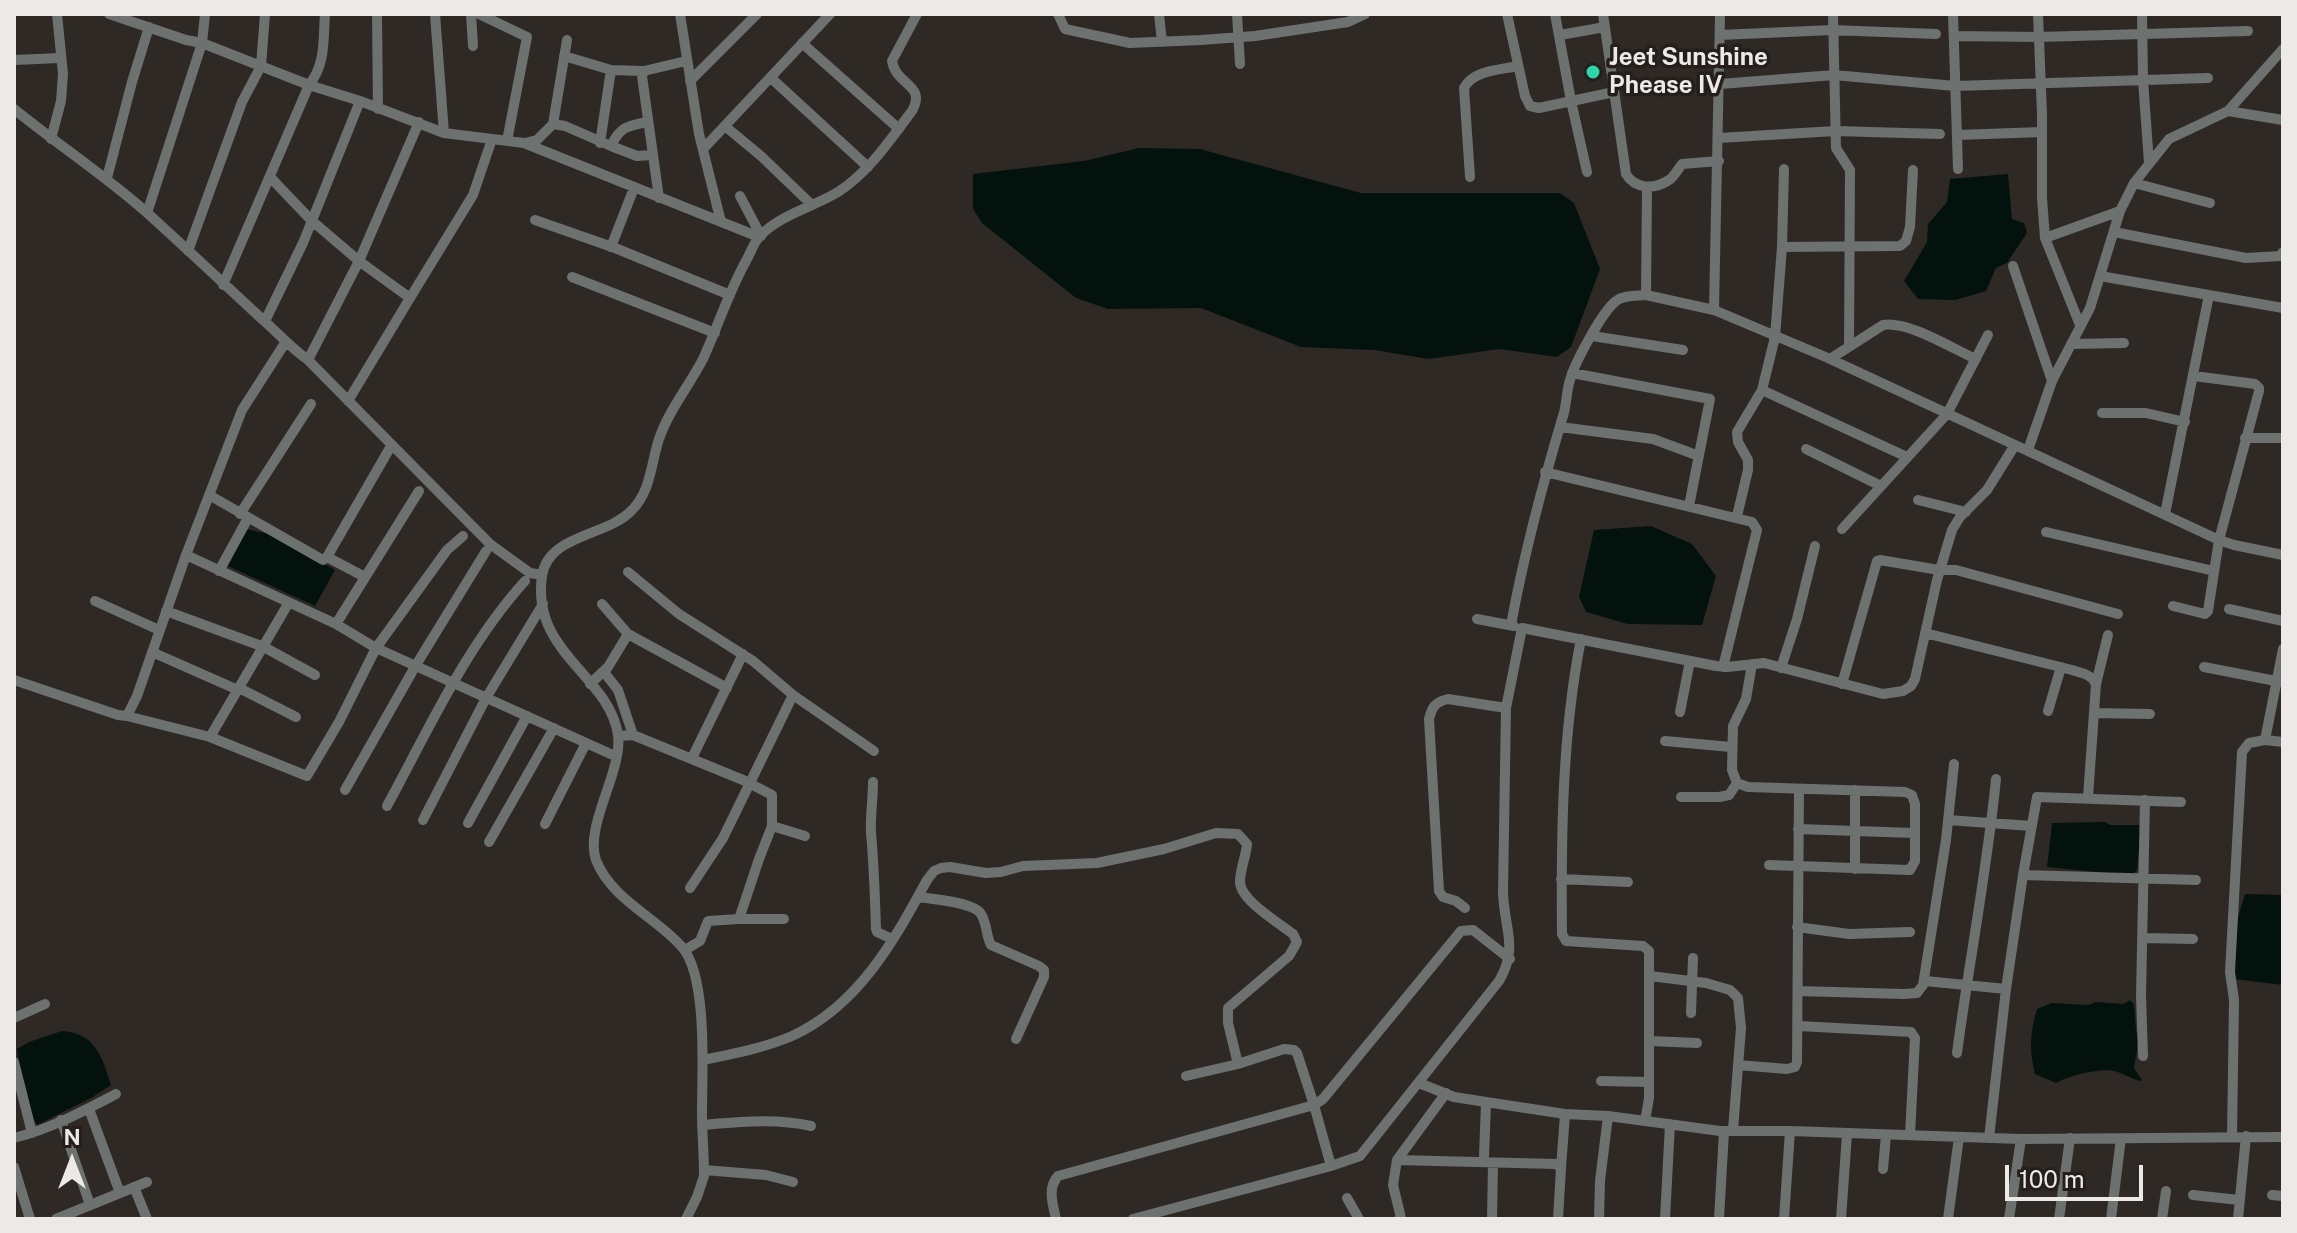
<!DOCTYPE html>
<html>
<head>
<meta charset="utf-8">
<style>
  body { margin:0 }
  #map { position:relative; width:2297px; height:1233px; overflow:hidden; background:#2f2926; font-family:"Public Sans",sans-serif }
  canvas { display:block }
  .frame { position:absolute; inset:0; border:16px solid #ede9e7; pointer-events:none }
  .north { position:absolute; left:32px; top:1121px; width:80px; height:80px; -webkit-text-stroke:6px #251f1c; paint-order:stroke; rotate:0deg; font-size:22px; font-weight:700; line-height:32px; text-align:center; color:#ede9e7 }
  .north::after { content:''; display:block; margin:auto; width:28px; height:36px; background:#ede9e7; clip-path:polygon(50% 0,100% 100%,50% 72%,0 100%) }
  .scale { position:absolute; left:2005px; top:1165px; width:138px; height:36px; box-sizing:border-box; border:4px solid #ede9e7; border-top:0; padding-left:10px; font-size:24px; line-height:28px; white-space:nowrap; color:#ede9e7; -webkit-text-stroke:6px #251f1c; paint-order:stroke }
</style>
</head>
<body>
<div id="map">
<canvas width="2297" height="1233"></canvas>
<div class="frame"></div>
<div class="north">N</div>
<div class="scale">100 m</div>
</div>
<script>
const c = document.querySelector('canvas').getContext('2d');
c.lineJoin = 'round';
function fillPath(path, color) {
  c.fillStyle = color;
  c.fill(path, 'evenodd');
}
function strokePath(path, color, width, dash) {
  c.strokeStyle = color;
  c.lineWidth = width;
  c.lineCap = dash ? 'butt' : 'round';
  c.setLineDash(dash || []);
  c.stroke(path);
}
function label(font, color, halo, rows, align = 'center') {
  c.font = font + ' "Public Sans",sans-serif';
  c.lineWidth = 7;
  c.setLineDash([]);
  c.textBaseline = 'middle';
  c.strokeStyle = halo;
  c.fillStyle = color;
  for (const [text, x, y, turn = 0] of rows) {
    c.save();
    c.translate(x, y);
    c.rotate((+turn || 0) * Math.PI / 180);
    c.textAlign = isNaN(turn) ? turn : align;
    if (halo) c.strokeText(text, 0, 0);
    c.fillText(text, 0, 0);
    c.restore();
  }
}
const water = new Path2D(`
  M1139 148 1200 149 1361 193H1560L1574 203 1600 269 1571 347 1557 357 1499 349 1429 359 1374 350 1301 347 1201 308 1108 309 1076 298 982 223 973 209V174L1084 161Z
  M2008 174 2012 219 2024 223 2027 233 2007 263 1996 268 1986 291 1955 300 1918 299 1904 281 1927 242 1928 224 1947 202 1950 179Z
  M1651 526 1692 544 1716 576 1702 625 1628 624 1586 612 1579 597 1594 530Z
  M246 529 273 535 335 570 315 606 228 566Z
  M2105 822 2110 825H2141L2137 870 2133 874 2107 873 2047 867 2052 823Z
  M2245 894 2283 895V985L2234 979 2232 938Z
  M2130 1000 2134 1004 2136 1031 2139 1038 2134 1068 2142 1080 2139 1081C2131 1078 2122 1073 2114 1071 2100 1068 2068 1076 2056 1083L2035 1074C2029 1051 2030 1031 2037 1009L2052 1003 2088 1005 2096 1002 2123 1004Z
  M62 1031C95 1033 102 1056 111 1085L91 1098 37 1125 29 1111 22 1081 17 1049 29 1042Z`);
const street = new Path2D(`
  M109 14 186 40 202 43 309 85 360 101 444 133 524 143 759 237
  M377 14 378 109
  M435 14 444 133
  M471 14 473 46
  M479 14 527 37 507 141
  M680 14 699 134 721 222
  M1058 14 1065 29 1130 43 1201 40 1255 36 1348 22 1365 14
  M1159 14 1162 42
  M1237 14 1240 64
  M1507 14 1525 96 1530 106 1539 108 1614 92
  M1555 14 1571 101 1587 172
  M1603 14 1626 174C1635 189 1654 190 1669 180 1674 177 1678 169 1682 164L1719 161
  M1720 14 1714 310 1828 358 2219 540 2234 545 2283 555
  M1833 14 1836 148 1850 170 1849 347
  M1953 14 1958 169
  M2038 14 2042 114V198L2045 238 2080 325
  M2142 14 2143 80 2149 163
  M1560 35 1605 27
  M1720 35 1832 30 1936 34
  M1954 36 2039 37 2248 31
  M802 43 899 129
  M564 56 611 70 644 71
  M14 60 60 58
  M771 78 868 167
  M690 81 757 14
  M1720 84 1834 75 1955 86 2208 78
  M14 109C57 144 103 174 145 211 185 247 223 283 262 319 278 333 291 348 308 360L490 544 530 573 542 575
  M2228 111 2283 120
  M647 122C627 126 620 127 611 146L637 156 652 155
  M553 124 567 40
  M726 127 761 156 812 205
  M1957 135 2042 132
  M1719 138 1835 131 1940 134
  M51 139 61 101 63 74 57 14
  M525 143 537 140 553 124 565 126 611 146
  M600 143 611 70
  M704 148 830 14
  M270 177 311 220 359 261 419 122
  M1470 177 1464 88C1473 70 1500 70 1518 66
  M107 178 132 82 149 27
  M2134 183 2210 203
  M1647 187 1646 295 1714 310
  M740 196 761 236
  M659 198 642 76 644 71 686 61
  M147 213 202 43 205 14
  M535 220 615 248 730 295
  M2114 232 2246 258 2280 256 2283 252
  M2045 238 2120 211
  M611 247 634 188
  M1782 247 1900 246 1906 241 1910 227 1913 170
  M188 251 242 102 261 66 265 14
  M2013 266 2052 381
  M2100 276 2283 308
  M572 277 715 333
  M223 285 309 85C326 64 323 40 325 14
  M410 298 473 195 492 139
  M265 321 303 243 360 101
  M1592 336 1683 350
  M2071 344 2124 343
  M1830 359 1883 325C1909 321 1951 348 1976 359
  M308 360 359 261 410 298 348 401
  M1572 373 1710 399 1689 506
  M1762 390 1907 457
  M2102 413H2146L2185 422
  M1560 427 1653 439 1699 456
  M2245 438H2283
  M1806 449 1881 486
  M2028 450 2052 381 2090 308 2120 211 2134 183 2169 139 2228 111 2283 49
  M1545 472 1752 522 1757 530 1723 667
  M209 495 323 560 327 557 391 446
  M1918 500 1966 512
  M240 514 311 404
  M2165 514 2209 295
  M1737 516 1748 470V460L1738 442 1737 432 1762 390 1775 337 1782 247 1784 169
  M1842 529 1947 414 1988 335
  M2046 532 2214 571
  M186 555 336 624 376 648 615 756
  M327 557 365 577
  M219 571 248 518
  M628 572 679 614 753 661 793 695 874 751
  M95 601 159 630
  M2173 606 2205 614 2208 611 2219 540 2259 391V388L2255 384 2194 376
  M2229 609 2283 621
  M166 611 264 647 315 675
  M1477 619 1514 626
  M336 624 419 491
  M1511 625C1524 554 1542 486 1563 416 1567 404 1566 392 1570 380 1575 362 1602 312 1616 301 1623 295 1636 296 1646 295
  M1925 633 2072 670 2085 674 2092 678 2096 684 2088 797
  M628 634 727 688
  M1581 639C1562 735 1561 836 1562 934L1566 941 1643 946 1649 951V1098L1645 1121
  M152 652 238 690
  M1752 664 1746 699 1733 726 1732 770 1737 783 1748 787 1905 792 1912 795 1915 804V861L1910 870 1769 865
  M2204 667 2281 682
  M1781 668 1797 619 1815 546
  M604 672 618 690 633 735
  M14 680 118 715 127 716 137 696 186 555 242 410 285 343
  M590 684 608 667 628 634 602 604
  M1842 684 1877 561 1880 560 1939 570H1956L2118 614
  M2096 684 2108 635
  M239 688 296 717
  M2048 711 2061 667
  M1680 712 1690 661
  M2094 713 2150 714
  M127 716 210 737 307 776 339 722 376 648 447 550 463 536
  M618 736 633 735 743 780 772 795V826L805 836
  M210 737 288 604
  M2265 740 2283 742
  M1665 741 1731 747
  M692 758 743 654
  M873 782C873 799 870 818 871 833 874 865 875 897 876 929L877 932 892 939
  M345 790 416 665 486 551
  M1681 797H1719L1729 795 1737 783
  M387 806C429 729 466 646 525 581
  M423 820 486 698 543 604
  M1948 820 2031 826
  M468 823 527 716
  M545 824 586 743
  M1798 829 1914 833
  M489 842 554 728
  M1855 869V790
  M2023 875 2196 880
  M1561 879 1628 882
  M690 888 723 838 793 695
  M918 897C932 899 974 902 981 914 987 923 986 936 991 945L1039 966 1044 970V977L1016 1039
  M1465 908 1456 901 1443 897 1439 891 1429 719C1432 707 1435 702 1448 699L1506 708
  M739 919 759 859 772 826
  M1797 927 1849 934 1910 932
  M2144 938 2193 939
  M685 950 700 941 708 921 739 919H784
  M1650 976 1706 983 1730 990 1738 998 1741 1028 1733 1130
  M1925 981 2006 989
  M1798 991 1904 994 1917 993 1923 985 1946 840 1954 764
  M1691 1013 1693 958
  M14 1018 45 1004
  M1799 1026 1911 1032 1915 1038 1910 1135
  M1649 1041 1697 1043
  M1957 1053C1969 962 1987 871 1996 779
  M2143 1056 2141 996 2145 800
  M703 1060C733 1054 764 1048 792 1036 858 1006 894 941 927 880L934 871 941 868 950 867 986 873 1001 872 1023 866 1097 863 1164 849 1216 833 1238 834 1247 844C1246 857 1240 869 1240 882 1240 900 1279 923 1293 934L1297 942 1289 956 1228 1008V1023L1238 1064
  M14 1062 32 1133
  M1738 1065 1787 1069 1795 1067 1797 1062 1799 789
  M1186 1076 1238 1064 1284 1049 1294 1050 1297 1053 1314 1105 1331 1166
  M1601 1081 1649 1082
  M1419 1083 1454 1097 1486 1102 1565 1114 1608 1116 1720 1131H1790L2021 1139 2283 1137
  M89 1109 120 1193
  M61 1120 90 1205
  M702 1125C739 1122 775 1118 811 1126
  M2232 1137 2234 1000 2230 972 2242 752 2249 743 2265 740 2283 649
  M14 1138C50 1129 84 1111 116 1094
  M1989 1138 2006 989 2023 875 2037 797 2181 802
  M1484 1157 1486 1102
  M1397 1160 1556 1164 1561 1168 1558 1219
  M14 1167 30 1219
  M1561 1168 1565 1114
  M1883 1169 1886 1135
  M704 1170 766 1175 793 1182
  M134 1187 147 1219
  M2193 1195 2239 1200
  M2272 1195 2283 1196
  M1347 1198 1359 1219
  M56 1219 147 1182
  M686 1219 697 1197 704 1176C704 1154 702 1133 702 1111 702 1072 708 977 682 947 657 918 611 899 596 860 584 826 623 771 618 735 609 675 531 653 542 576 548 534 607 537 632 510 651 491 651 463 659 439 669 410 689 386 703 359 718 326 729 291 747 259 751 252 754 242 760 236 780 215 813 207 838 192 869 172 890 140 912 111 927 84 896 86 892 61L917 14
  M1056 1219C1053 1205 1047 1188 1058 1176L1314 1105 1323 1099 1461 931 1473 930 1510 959
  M1133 1219 1331 1166 1360 1156 1499 981C1519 947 1504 929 1503 892L1506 708 1522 628 1716 666 1727 667 1764 663 1883 694 1903 691 1911 686 1915 679 1937 580 1952 530 1960 517 1987 490 2015 445
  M1399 1219 1401 1218 1393 1185 1397 1160 1446 1093
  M1492 1219 1493 1163
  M1599 1219 1600 1181 1608 1116
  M1665 1219 1670 1124
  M1719 1219 1724 1131
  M1784 1219 1790 1131
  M1841 1219 1847 1134
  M1948 1219 1959 1137
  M2009 1219 2021 1139
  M2059 1219 2070 1138
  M2111 1219 2121 1138
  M2162 1219 2166 1191
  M2238 1219 2246 1136`);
const markers = [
  [1593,72,8,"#30d4a9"]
];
const poiNames = [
  ["Jeet Sunshine",1609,58],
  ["Phease IV",1609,86]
];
fillPath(water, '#04120d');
strokePath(street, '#6d716f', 10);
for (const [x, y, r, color] of markers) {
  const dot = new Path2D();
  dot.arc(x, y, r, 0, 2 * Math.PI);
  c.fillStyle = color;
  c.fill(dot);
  strokePath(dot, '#251f1c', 3);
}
label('bold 24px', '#ede9e7', '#251f1c', poiNames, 'left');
</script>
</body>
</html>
